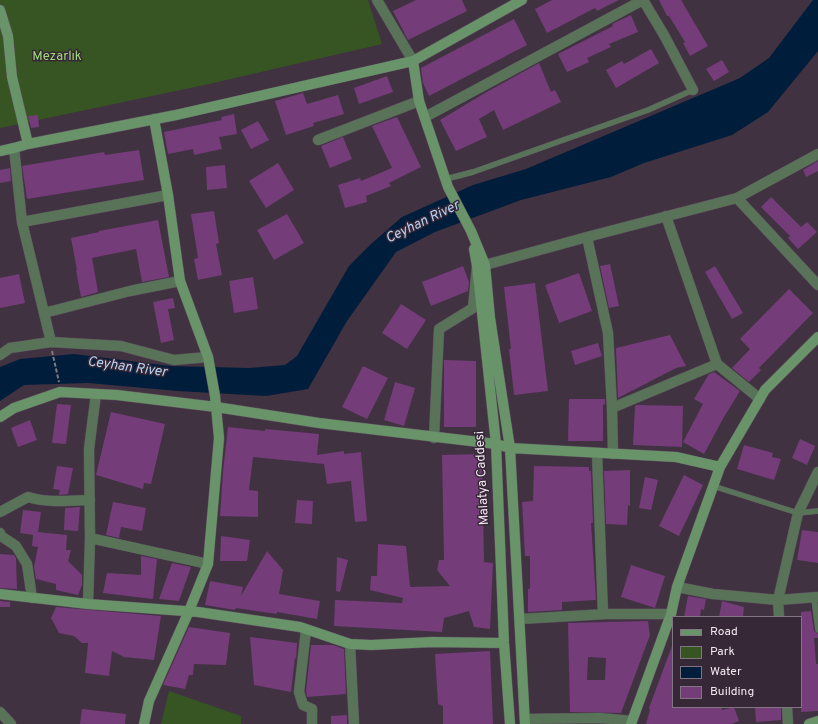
<!DOCTYPE html>
<html>
<head>
<meta charset="utf-8">
<style>
  body { margin:0 }
  #map { position:relative; width:818px; height:724px; overflow:hidden; background:#403241; font-family:Overpass,sans-serif }
  canvas { display:block }
  .legend { position:absolute; left:672px; top:616px; width:130px; height:92px; box-sizing:border-box; background:#362836; border:1px solid #817581; margin:0; padding:5px 7px; list-style:none; font-size:12px; color:#f1e8f1 }
  .legend li { display:flex; align-items:center; gap:8px; height:20px }
  .legend b { width:20px; border:1px solid #817581 }
</style>
</head>
<body>
<div id="map">
<canvas width="818" height="724"></canvas>
<ul class="legend">
<li><b style="height:5px;background:#699369"></b>Road</li>
<li><b style="height:11px;background:#375523"></b>Park</li>
<li><b style="height:11px;background:#011d3c"></b>Water</li>
<li><b style="height:11px;background:#743c79"></b>Building</li>
</ul>
</div>
<script>
const c = document.querySelector('canvas').getContext('2d');
c.lineJoin = 'round';
function fillPath(path, color) {
  c.fillStyle = color;
  c.fill(path, 'evenodd');
}
function strokePath(path, color, width, dash) {
  c.strokeStyle = color;
  c.lineWidth = width;
  c.lineCap = dash ? 'butt' : 'round';
  c.setLineDash(dash || []);
  c.stroke(path);
}
function label(font, color, halo, rows, align = 'center') {
  c.font = font + ' Overpass,sans-serif';
  c.lineWidth = 3;
  c.setLineDash([]);
  c.textBaseline = 'middle';
  c.strokeStyle = halo;
  c.fillStyle = color;
  for (const [text, x, y, turn = 0] of rows) {
    c.save();
    c.translate(x, y);
    c.rotate((+turn || 0) * Math.PI / 180);
    c.textAlign = isNaN(turn) ? turn : align;
    if (halo) c.strokeText(text, 0, 0);
    c.fillText(text, 0, 0);
    c.restore();
  }
}
const green = new Path2D(`
  M0 0H368L382 44 209 84 0 128Z
  M169 691 241 716V724H161Z`);
const water = new Path2D(`
  M813 0H818V51L768 112 732 135 644 163 611 177 521 200 435 232 396 252 347 321 308 389 266 396 178 391 88 383 24 385 0 401V367L20 359 74 354 170 366 249 368 285 365 297 356 349 266 371 244 402 217 473 185 526 169 740 78 769 58Z`);
const building = new Path2D(`
  M416 0H462L467 11 408 40 393 11Z
  M552 0H619L597 11 595 8 547 33 535 9Z
  M659 0H681L708 46 690 56 683 43 685 42 669 16H667Z
  M631 15 638 32 609 44 611 47 587 58 589 62 567 72 558 54 613 26 612 24 616 22Z
  M514 19 527 45 429 96 423 83 421 68Z
  M651 49 659 63 616 88 606 70 622 61 624 64Z
  M722 60 729 72 714 81 706 69Z
  M539 63 551 92 555 90 561 102 503 130 494 110 479 119 487 137 456 151 440 120 485 93Z
  M387 76 393 92 359 104 354 88Z
  M303 93 307 104 338 95 344 114 313 123 314 126 286 135 275 101Z
  M234 114 237 134 219 137 222 149 194 155 193 149 168 154 164 132 222 120 221 117Z
  M38 115 39 127 31 128 28 116Z
  M397 117 421 167 389 183 391 186 366 196 367 202 345 208 338 185 360 178 361 181 392 168 372 126Z
  M258 121 269 140 251 149 241 130Z
  M343 137 352 159 330 168 321 146Z
  M139 150 144 180 27 199 22 166 104 152 105 155Z
  M818 161V171L806 177 803 170Z
  M278 163 294 190 266 208 249 181Z
  M225 165 227 188 207 190 206 167Z
  M10 168 11 181 0 183V170Z
  M771 197 801 227 807 222 817 232 798 249 788 238 790 236 761 207Z
  M214 211 219 243 216 244 222 275 198 280 194 259 198 258 191 214Z
  M287 214 304 243 274 260 257 230Z
  M158 220 169 277 142 282 136 249 92 258 98 292 81 297 76 270H77L71 238 99 232V231Z
  M610 264 619 306 609 308 600 266Z
  M463 266 469 282 468 291 431 306 422 282Z
  M715 266 743 313 732 319 705 272Z
  M579 273 592 311 559 323 545 285Z
  M19 274 25 303 0 308V278Z
  M253 277 258 309 234 313 229 281Z
  M535 283 548 391 514 395 509 349H511L504 287Z
  M789 289 813 313 759 368 761 370 749 382 732 368 750 349 740 339Z
  M173 298 175 308 168 309 174 340 161 343 153 302Z
  M401 304 426 320 407 349 382 333Z
  M670 335 686 366 676 368 618 398 616 348Z
  M598 343 602 356 575 365 571 351Z
  M444 360 476 361V427H444Z
  M363 366 388 378 367 419 342 407Z
  M714 372 740 391 724 417 704 454 683 442 703 404 694 399 709 374Z
  M395 382 415 388 404 426 384 420Z
  M569 399H605V404L603 405V441H568Z
  M57 404 71 405 66 444 52 443Z
  M637 405 683 406 682 447 633 445 635 406Z
  M111 412 165 424 151 484 144 483 143 489 96 475Z
  M30 420 37 440 18 447 11 428Z
  M228 427 265 431V429L319 434 317 455 344 451V454L361 452 367 521 355 522 351 481 327 484 324 464 253 457 249 490 258 491V517L220 516 223 472Z
  M800 439 815 446 807 465 792 458Z
  M744 445 773 453 772 457 781 459 774 480 737 469Z
  M482 454 484 562 493 563 490 629 474 627 469 611 444 618 442 632 334 626 335 600 402 603 403 598 370 590 371 576H377L378 544 406 546 410 587 450 586 437 570 439 560H444L442 455Z
  M57 466 73 468 68 494 59 495 60 490 53 489Z
  M534 466 589 467V471H591L593 523H591L596 600 562 602V610L528 612V589H530V556H525L522 502 533 501Z
  M630 470V506L628 505 627 525 606 524 604 471Z
  M684 475 703 485 679 536 659 526Z
  M645 477 658 480 651 510 639 508Z
  M297 500 313 501 312 524 295 523Z
  M113 502 146 508 142 531 121 527 119 538 106 535Z
  M80 507 78 531 64 530 65 508Z
  M23 510 41 512 38 532 67 535 66 550H71L68 561 82 575V585L78 595 56 590V584L36 579 34 567 38 547 32 546 33 535 20 533Z
  M802 530 818 532V563L797 560Z
  M221 536 250 540 247 561H220Z
  M267 551 283 570 279 594 320 601 317 619 277 612V614L236 608 235 610 205 605 210 581 243 587 241 596Z
  M0 554 14 555 16 558 17 589 0 588Z
  M141 556 157 559 153 599 103 593 107 573 141 575Z
  M337 557 348 560 340 592 336 591Z
  M172 563 191 567 179 601 159 599Z
  M631 565 665 576 655 608 621 597Z
  M688 596 706 599 704 610 701 609 700 617H684Z
  M0 601 10 602V607H0Z
  M722 601 744 607 743 617H719Z
  M56 607 161 616 154 660 124 657 112 651 109 676 85 673 88 643H82L74 636 59 633 51 618Z
  M811 611 814 631 818 634V638H814L816 664H818V711L801 712V612Z
  M648 621 650 635 621 713 570 712 568 623ZM588 657 606 658 605 680H587Z
  M189 627 230 633 226 665 194 664 193 675H189L185 689 163 685Z
  M250 637 297 643 296 660 295 657 291 692 254 685Z
  M311 645H333L344 649 346 694 307 697 306 691Z
  M672 646 673 707H722V710L734 707 739 721 732 724H646L650 710 649 708Z
  M490 651 493 724H443V706L438 704 435 654Z
  M755 707H781V720L756 722Z
  M82 709 126 714 125 724H80Z
  M347 715V724H331V716Z`);
const path = new Path2D(`
  M52 351 59 382`);
const lane = new Path2D(`
  M446 179 473 172 648 110 693 90
  M713 486 798 513 818 511
  M814 598 818 630`);
const street = new Path2D(`
  M377 0 413 61
  M643 0 664 35 693 90
  M425 117 643 0
  M318 140 419 101
  M14 148 22 222 51 342
  M737 198 818 154
  M666 216 717 364 760 399
  M22 222 168 195
  M587 237 608 333 612 408 613 454
  M44 313 130 291 180 281
  M0 355 10 348 51 342 121 346 174 360 208 357
  M612 408 717 364
  M434 438 439 329 473 308 477 266 485 265 587 237 737 198 818 285
  M597 453 603 614
  M0 512 28 497C48 503 69 501 90 500
  M0 533 1 536 16 546 27 564 32 598
  M90 538 208 564
  M677 587 713 594 778 600 818 597
  M88 604 90 538 89 449 96 394
  M779 617 778 600 798 513 818 472
  M520 619 607 614H671
  M306 630 299 692 303 705 312 709V724
  M350 644 354 724
  M787 707 788 724
  M0 712 11 724
  M525 719 600 718 632 721`);
const secondary = new Path2D(`
  M0 10 8 36 12 77 28 144
  M413 61 419 101 448 187 471 231 485 265 490 318 510 448 525 724
  M0 151 14 148 28 144 176 115 413 61 522 0
  M474 249 477 266 496 444 504 643 510 724
  M0 417 14 408 60 392 117 395 216 407 319 423 496 444 510 448 676 457 720 467
  M0 594 88 604 198 612 300 627 350 644 371 645 432 642 504 643
  M144 724 149 701 189 611 208 564 219 438 215 396 208 357 180 281 168 195 154 119
  M631 724 671 614 677 587 720 467 765 390 818 337
  M809 724 818 721`);
const parkNames = [
  ["Mezarlık",57,57]
];
const streetNames = [
  ["Malatya Caddesi",483,478,-93]
];
const waterNames = [
  ["Ceyhan River",423,223,-26],
  ["Ceyhan River",127,368,8]
];
fillPath(green, '#375523');
fillPath(water, '#011d3c');
fillPath(building, '#743c79');
strokePath(lane, '#5c4f5d', 6);
strokePath(street, '#5c4f5d', 11);
strokePath(secondary, '#5c4f5d', 11);
strokePath(path, '#847885', 2, [4, 2]);
strokePath(lane, '#587358', 5.5);
strokePath(street, '#587358', 10);
strokePath(secondary, '#699369', 10);
label('13px', '#9edb76', '#362836', parkNames);
label('13px', '#f1e8f1', '#362836', streetNames);
label('italic 14px', '#b5d2f5', '#362836', waterNames);
</script>
</body>
</html>
